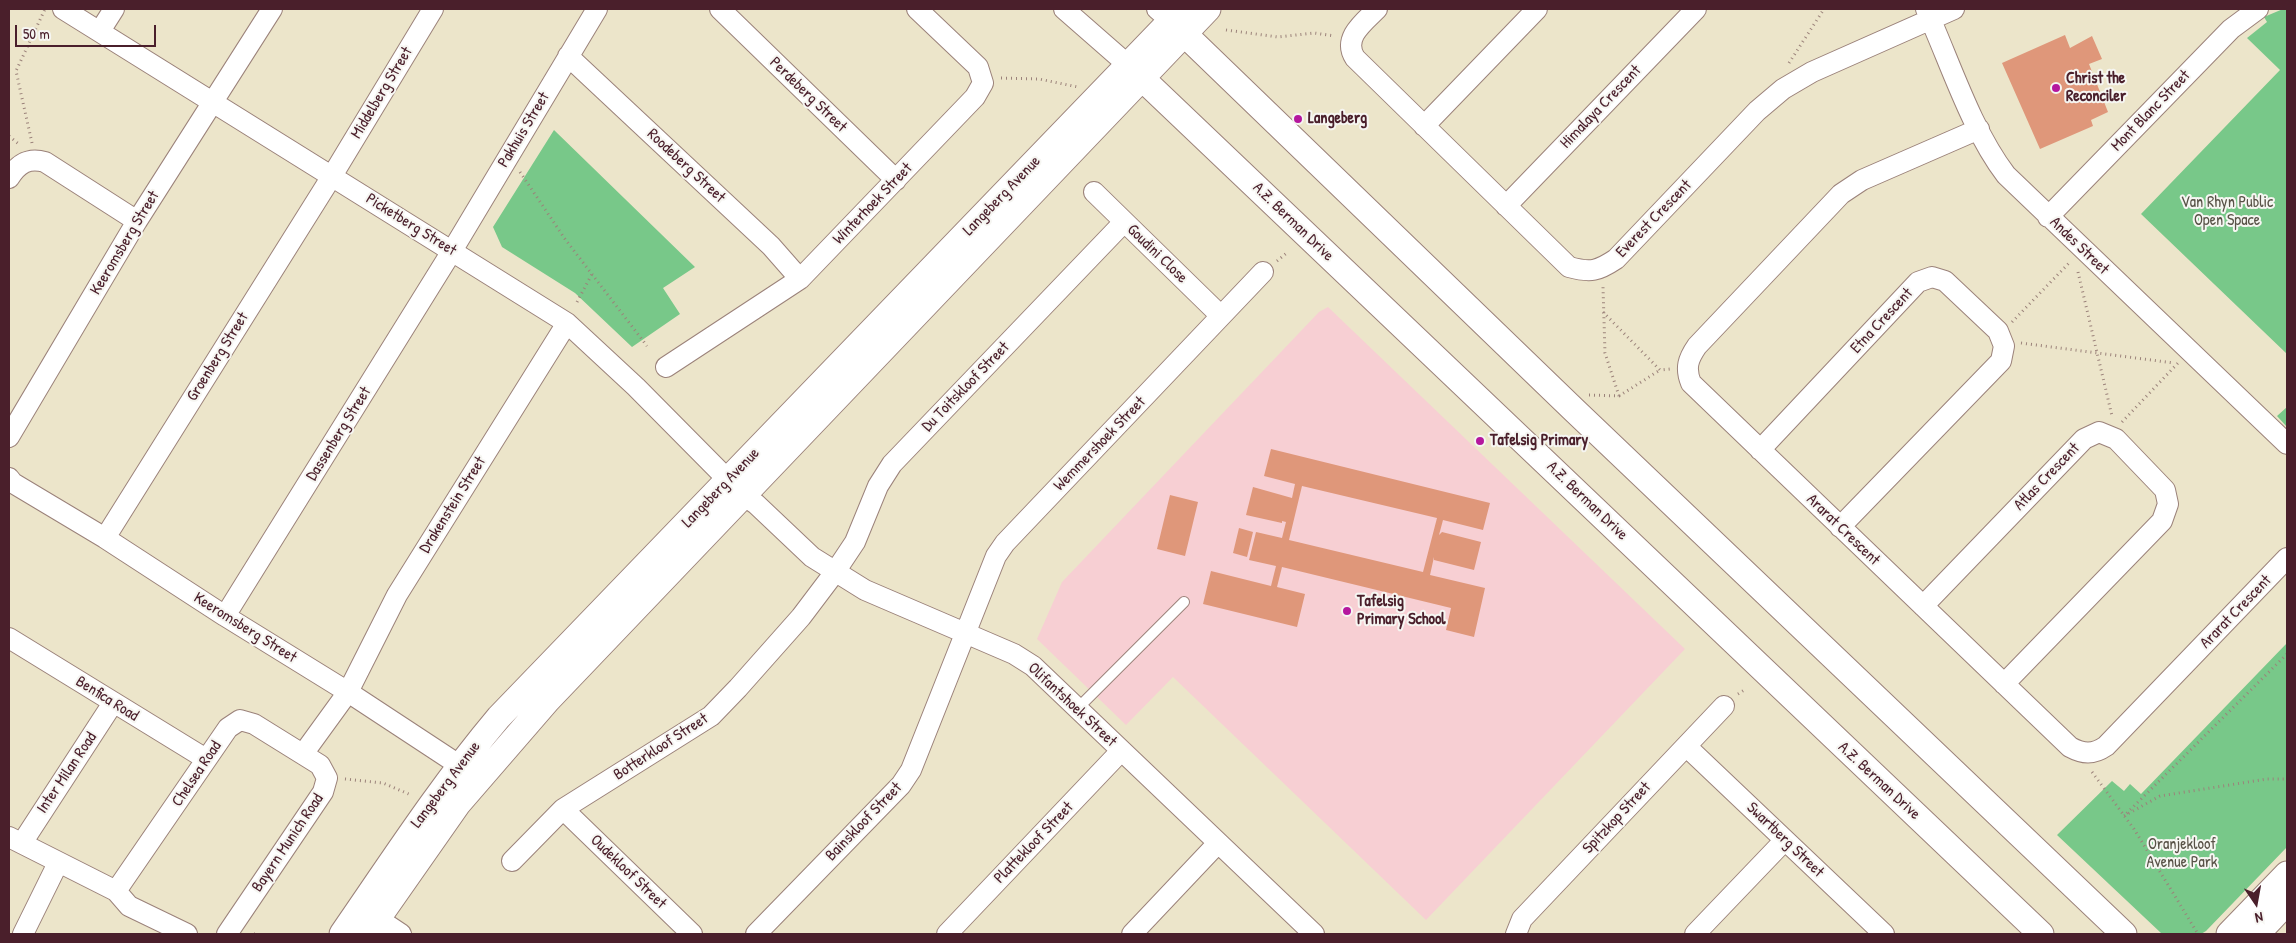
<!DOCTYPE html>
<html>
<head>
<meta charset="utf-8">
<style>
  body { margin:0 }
  #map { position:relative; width:2296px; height:943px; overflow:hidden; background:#ece5ca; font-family:"Patrick Hand",sans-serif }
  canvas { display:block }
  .frame { position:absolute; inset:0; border:10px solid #4a1f2b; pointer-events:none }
  .north { position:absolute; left:2231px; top:878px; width:50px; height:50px; -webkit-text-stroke:4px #f6f6f2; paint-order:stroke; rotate:168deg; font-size:14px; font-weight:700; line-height:20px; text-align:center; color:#4a1f2b }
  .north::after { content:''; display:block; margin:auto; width:18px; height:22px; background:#4a1f2b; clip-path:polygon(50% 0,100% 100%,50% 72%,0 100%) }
  .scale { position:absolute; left:15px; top:25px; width:141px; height:22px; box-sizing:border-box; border:2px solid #4a1f2b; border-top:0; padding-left:6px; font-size:15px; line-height:18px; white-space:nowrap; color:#4a1f2b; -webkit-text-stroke:4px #f6f6f2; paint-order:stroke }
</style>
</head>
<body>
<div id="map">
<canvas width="2296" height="943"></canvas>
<div class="frame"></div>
<div class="north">N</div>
<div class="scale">50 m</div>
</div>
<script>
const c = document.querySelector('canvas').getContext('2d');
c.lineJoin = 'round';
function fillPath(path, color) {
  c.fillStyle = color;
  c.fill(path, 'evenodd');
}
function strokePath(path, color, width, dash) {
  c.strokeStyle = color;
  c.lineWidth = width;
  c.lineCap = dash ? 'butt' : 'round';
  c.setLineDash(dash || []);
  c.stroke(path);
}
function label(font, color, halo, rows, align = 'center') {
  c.font = font + ' "Patrick Hand",sans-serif';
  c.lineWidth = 4;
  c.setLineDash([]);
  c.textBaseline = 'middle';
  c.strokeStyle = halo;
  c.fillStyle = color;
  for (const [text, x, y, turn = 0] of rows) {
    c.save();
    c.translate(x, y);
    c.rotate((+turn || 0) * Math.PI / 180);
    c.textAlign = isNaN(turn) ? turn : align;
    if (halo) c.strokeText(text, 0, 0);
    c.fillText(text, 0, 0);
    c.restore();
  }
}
const built = new Path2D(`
  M1328 307 1685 649 1426 920 1173 677 1126 725 1037 639 1062 582 1319 312Z`);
const green = new Path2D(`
  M2283 9H2287V354L2141 214 2280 70 2247 38 2267 22 2264 17Z
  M554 130 695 267 663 288 680 314 632 347 575 293 502 247 493 227Z
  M2287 407V427L2277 416Z
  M2287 643V847L2206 931 2201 934 2161 933 2057 835 2112 781 2124 791 2130 784 2141 794Z`);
const building = new Path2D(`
  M2065 35 2070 48 2092 36 2102 59 2089 64 2108 112 2091 120 2093 126 2040 149 2002 63Z
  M1271 449 1490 503 1483 530 1443 520 1439 535 1442 532 1481 542 1474 570 1434 560V557L1430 575 1485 588 1474 637 1446 630 1451 608 1282 567 1277 587 1305 594 1297 627 1203 604 1211 571 1271 586 1276 566 1249 560 1256 532 1282 538 1286 522 1282 521V523L1246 515 1253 487 1292 498 1295 484 1264 476ZM1302 486 1437 518 1423 572 1289 540Z
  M1170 495 1198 502 1185 556 1157 549Z
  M1239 528 1253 532 1247 557 1233 553Z`);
const path = new Path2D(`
  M1226 30 1278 37 1314 33 1335 36
  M1789 63 1824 9
  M1001 78 1039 79 1078 87
  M9 136 20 145
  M32 143 16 71 45 9
  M520 172 565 239 647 346
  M1277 261 1288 252
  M2078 272 2112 416
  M577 302 592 274
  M1603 312 1660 370 1670 369
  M2012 322 2071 261
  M2021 343 2174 363
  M1589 395 1619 396 1605 353 1603 287
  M1619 396 1660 370
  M2122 422 2178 363
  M2287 654 2124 816 2160 796 2267 779H2287
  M1738 694 1746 689
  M2092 772 2134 829 2198 934
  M345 779 383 783 411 795
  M254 934H259`);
const service = new Path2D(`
  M1077 709 1184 602`);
const minor = new Path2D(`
  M63 9 567 323 636 387 744 496 756 504 812 557 865 590 1014 654 1033 666 1314 934
  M720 9 896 180
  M1064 9 1128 65
  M1157 9 1171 21
  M1377 9C1364 22 1342 38 1355 58L1569 267C1591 273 1598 271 1616 259L1757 111 1783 89 1812 72 1954 9
  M1926 9C1950 62 1971 129 2006 175L2287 444
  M100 31 114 9
  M568 56 771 246 800 279
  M1424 126 1537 9
  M1979 129 1862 180 1841 194 1697 346C1688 359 1685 368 1691 383L2070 747C2083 754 2093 755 2106 746L2287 558
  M9 178C18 164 28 157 45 162L137 221
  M1094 192 1221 316
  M1506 206 1696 9
  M2048 217 2231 29 2258 9
  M666 367 800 279 975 97 983 83 978 67 917 9
  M9 437 137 221 272 9
  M1760 450 1918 282 1932 277 1945 281 1998 331 2004 346 2001 361 1840 527
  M9 478 13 483 105 538 225 616 348 692 459 765 470 777
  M105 538 332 176 433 9
  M1923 606 2084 439 2099 432 2116 439 2165 490 2168 504 2162 521 2004 684
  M225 616 452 251 597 9
  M9 638 206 759
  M1686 746 1884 934
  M303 754 348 692 397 595 567 323
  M563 809 692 934
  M9 837 116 891 129 906 187 934
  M22 843 113 703
  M512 861 563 809 711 716 738 688 801 617 835 572 855 542 878 486 892 464 1124 222
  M116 891 228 728 240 720 254 724 320 765 327 778 323 792 227 934
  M365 910 401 934
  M23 934 58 863
  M756 934 901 785 911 770 996 556 1005 543 1263 272
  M947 934 1121 751
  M1132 934 1218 843
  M1516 934 1522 919 1724 706
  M1695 934 1785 840`);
const tertiary = new Path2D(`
  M1171 21 1573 409 2124 934
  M1128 65 2041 934
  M342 934C393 860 441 786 499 717L1182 9
  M367 934 458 804 548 700 1208 9
  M2229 934 2287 874
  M2257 934 2287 902`);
const markers = [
  [2056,88,5,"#b5179e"],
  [1298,119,5,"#b5179e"],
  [1480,441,5,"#b5179e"],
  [1347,611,5,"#b5179e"]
];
const poiNames = [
  ["Christ the",2066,79],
  ["Reconciler",2066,97],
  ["Langeberg",1308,119],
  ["Tafelsig Primary",1490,441],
  ["Tafelsig",1357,602],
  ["Primary School",1357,620]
];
const streetNames = [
  ["Middelberg Street",382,93,-59],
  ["Perdeberg Street",808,95,44],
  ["Himalaya Crescent",1601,107,-46],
  ["Mont Blanc Street",2151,111,-46],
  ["Pakhuis Street",524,130,-59],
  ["Roodeberg Street",686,166,43],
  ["Langeberg Avenue",1002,196,-46],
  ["Winterhoek Street",873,204,-46],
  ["Everest Crescent",1654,219,-46],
  ["A.Z. Berman Drive",1293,222,44],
  ["Picketberg Street",411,225,32],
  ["Keeromsberg Street",125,243,-59],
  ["Andes Street",2079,246,44],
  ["Goudini Close",1157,254,44],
  ["Etna Crescent",1882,321,-47],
  ["Groenberg Street",218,357,-58],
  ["Du Toitskloof Street",966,387,-46],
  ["Dassenberg Street",339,434,-58],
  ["Wemmershoek Street",1100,444,-46],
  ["Atlas Crescent",2047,477,-46],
  ["Langeberg Avenue",721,488,-46],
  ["A.Z. Berman Drive",1587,501,44],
  ["Drakenstein Street",453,505,-58],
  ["Ararat Crescent",1843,530,44],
  ["Ararat Crescent",2236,612,-46],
  ["Keeromsberg Street",245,628,32],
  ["Benfica Road",107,699,32],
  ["Olifantshoek Street",1072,705,43],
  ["Botterkloof Street",661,747,-33],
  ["Inter Milan Road",67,773,-56],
  ["Chelsea Road",197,774,-56],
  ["A.Z. Berman Drive",1879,781,43],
  ["Langeberg Avenue",446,785,-53],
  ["Spitzkop Street",1617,818,-47],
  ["Bainskloof Street",864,822,-46],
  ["Swartberg Street",1785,840,44],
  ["Bayern Munich Road",288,843,-56],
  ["Plattekloof Street",1034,843,-46],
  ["Oudekloof Street",628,872,44]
];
const parkNames = [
  ["Van Rhyn Public",2227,203],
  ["Open Space",2227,221],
  ["Oranjekloof",2182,845],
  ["Avenue Park",2182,863]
];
fillPath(built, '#f7cfd3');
fillPath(green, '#78c889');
fillPath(building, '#df977a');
strokePath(service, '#9b827a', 12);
strokePath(minor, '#9b827a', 22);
strokePath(tertiary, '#9b827a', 27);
strokePath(path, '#9b827a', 3, [1, 4]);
strokePath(service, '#fff', 10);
strokePath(minor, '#fff', 20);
strokePath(tertiary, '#fff', 25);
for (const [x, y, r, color] of markers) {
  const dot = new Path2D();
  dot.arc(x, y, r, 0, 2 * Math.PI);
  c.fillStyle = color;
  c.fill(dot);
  strokePath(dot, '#f6f6f2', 2);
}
label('bold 16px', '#4a1f2b', '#f6f6f2', poiNames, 'left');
label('16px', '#4a1f2b', '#f6f6f2', streetNames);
label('16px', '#585247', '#f6f6f2', parkNames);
</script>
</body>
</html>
